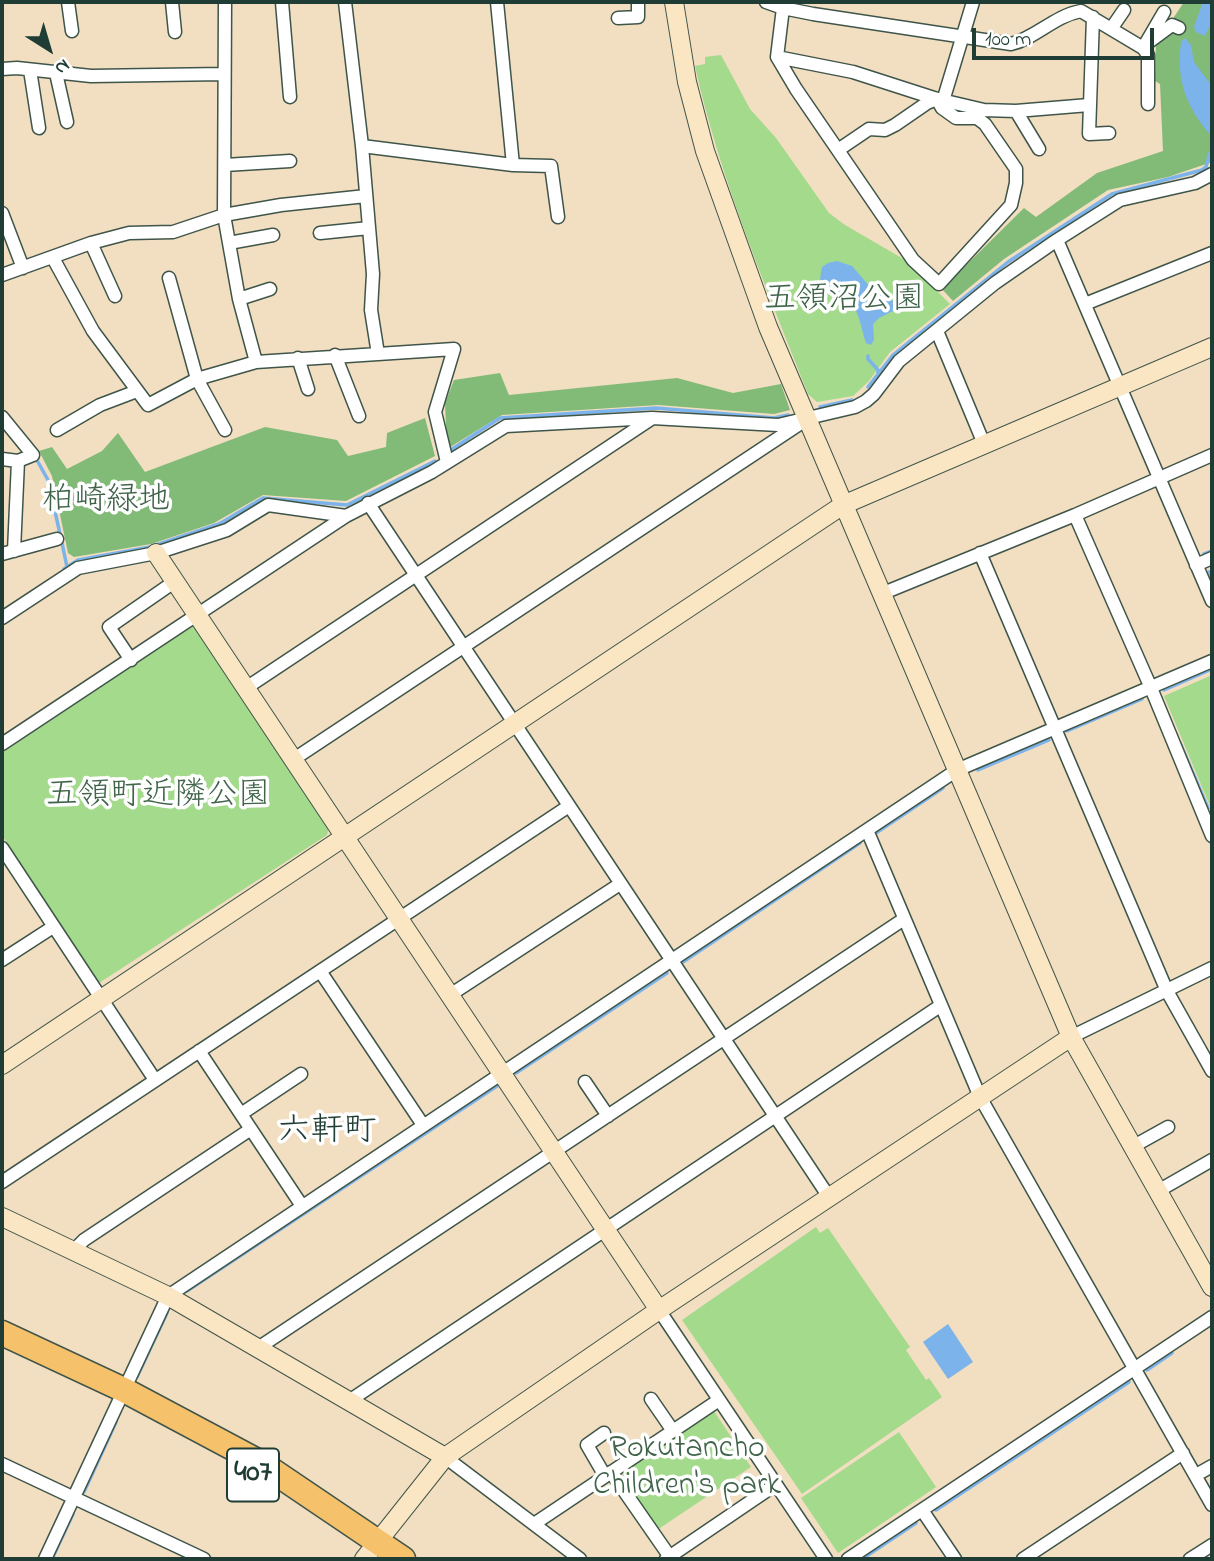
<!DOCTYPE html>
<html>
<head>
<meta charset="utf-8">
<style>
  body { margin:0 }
  #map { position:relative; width:1214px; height:1561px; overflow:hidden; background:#f2dec1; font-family:"Indie Flower",sans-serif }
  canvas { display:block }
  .frame { position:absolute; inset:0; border:4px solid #1f3d34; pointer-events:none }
  .north { position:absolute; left:14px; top:14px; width:70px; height:70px; -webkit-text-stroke:5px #fff; paint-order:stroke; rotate:143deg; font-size:19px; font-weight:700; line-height:28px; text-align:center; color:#1f3d34 }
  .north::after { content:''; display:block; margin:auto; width:24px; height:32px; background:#1f3d34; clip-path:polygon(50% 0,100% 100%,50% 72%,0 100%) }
  .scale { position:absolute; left:972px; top:28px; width:182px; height:32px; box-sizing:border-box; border:4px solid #1f3d34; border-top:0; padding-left:9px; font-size:21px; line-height:24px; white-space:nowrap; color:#1f3d34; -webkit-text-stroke:5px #fff; paint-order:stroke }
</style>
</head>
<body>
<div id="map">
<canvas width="1214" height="1561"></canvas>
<div class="frame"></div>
<div class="north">N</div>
<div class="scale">100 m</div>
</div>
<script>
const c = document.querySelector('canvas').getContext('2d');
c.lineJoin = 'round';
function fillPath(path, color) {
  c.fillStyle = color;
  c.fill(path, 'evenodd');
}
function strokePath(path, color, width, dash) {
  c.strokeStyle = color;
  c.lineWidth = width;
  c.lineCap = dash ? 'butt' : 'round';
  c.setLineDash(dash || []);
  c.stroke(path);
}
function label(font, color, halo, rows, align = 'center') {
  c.font = font + ' "Indie Flower","Klee One",sans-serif';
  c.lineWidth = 7;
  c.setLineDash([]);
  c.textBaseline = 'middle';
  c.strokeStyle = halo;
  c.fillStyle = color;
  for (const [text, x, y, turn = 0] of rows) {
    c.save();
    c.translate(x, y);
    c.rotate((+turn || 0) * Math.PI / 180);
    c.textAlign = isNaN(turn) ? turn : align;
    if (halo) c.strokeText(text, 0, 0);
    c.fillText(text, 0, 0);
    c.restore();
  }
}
const green = new Path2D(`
  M721 55 750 109 776 138 829 213 845 225 907 261 950 304 890 352 869 381 853 396 817 402 808 394C766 287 720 179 695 66L705 64V57Z
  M194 625 329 828 327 835 99 983 2 835V753Z
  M1212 675V811L1164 696Z
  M816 1227 820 1233 828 1228 910 1347 906 1350 926 1380 929 1378 942 1397 802 1494 682 1320Z
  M714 1411 751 1467 657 1530 622 1478 623 1472Z
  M899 1432 936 1487 838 1553 801 1498Z`);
const forest = new Path2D(`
  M1184 2H1212V162L1168 177 1108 190 1004 259 953 301 942 289 1024 208 1036 217 1097 173 1163 151 1160 84 1155 81 1156 44Z
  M500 373 509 395 677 378 733 393 781 384 790 410 774 414 658 405 502 415 447 449 445 403 454 380Z
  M425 418 435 456 346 501 263 495 214 523 151 544 74 557 68 553 52 476 39 451 52 447 67 469 102 451 118 433 145 472 265 427 337 440 348 456 386 447 387 433Z`);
const water = new Path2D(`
  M1203 2H1212V21L1205 36 1196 32 1194 27Z
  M1185 38 1191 45 1194 62 1212 86V137C1186 106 1176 82 1181 42Z
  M837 261 852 266 871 288 868 299 871 306 878 308 876 300 880 294 887 296 895 303 893 311 879 318 873 324 874 340 871 345 866 343C860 325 860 309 844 296 836 289 827 287 820 279L822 267 828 263Z
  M948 1324 973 1362 948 1379 923 1342Z`);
const stream = new Path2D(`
  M868 356V359L878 370V374
  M868 387 893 355 1008 262 1112 194 1202 170 1206 167 1210 153
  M820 407 852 400
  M449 451 500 418 656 408 774 418 788 415
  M38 462 48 480 60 534
  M62 543 67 567
  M1204 554 1212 551
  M64 569 78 560 150 547 219 524 263 498 347 505 435 461
  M1209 572 1212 581
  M1164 690 1212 669
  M1067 731 1142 699
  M1180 743 1208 808
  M978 770 1049 740
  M876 833 943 788
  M683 962 860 843
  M516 1073 667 973
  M187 1291 497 1086
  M1147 1370 1172 1353
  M137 1377 167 1313
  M84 1492 116 1422
  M936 1510 1129 1382
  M52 1559 73 1514
  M862 1559 916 1523`);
const street = new Path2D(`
  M68 2 72 31
  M172 2 175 32
  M225 2 224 215 239 299 256 362
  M282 2 290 97
  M345 2 362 146 373 274 371 310 378 354
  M497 2 513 165
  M766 2 783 8 813 14 1011 44C1036 38 1054 16 1081 11L1143 48 1148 55V104
  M783 8 777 57 796 89 913 260 939 284 1011 205 1016 183V169L985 124 977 118H956L942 108 937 99 927 103 895 125 885 130 869 129 838 150
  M1093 17 1089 134 1109 133
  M618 18 638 17V2
  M1111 29 1124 10
  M1149 42 1172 25 1179 28
  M1143 48 1164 12
  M777 57 853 72 937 99 984 110 1016 111 1089 105
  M2 69 17 68 91 76 223 74
  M30 70 39 128
  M56 73 67 122
  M943 101 973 2
  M1016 111 1039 149
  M362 146 513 165 551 166 558 217
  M225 165 290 161
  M2 213 23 268
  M320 233 369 228
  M1057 240 1212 601
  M91 243 115 296
  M229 243 273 235
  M53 258 93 331 148 405 197 379 256 362 454 349 435 412 447 462
  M2 275 91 243 129 233 173 232 224 215 281 205 366 196
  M169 278 197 379 225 430
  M239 299 270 289
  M1085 304 1212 253
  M937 331 984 444
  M335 355 359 416
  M298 358 308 389
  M2 417 33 455 18 461 2 459
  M57 430 100 405 137 391
  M368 503 829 1197
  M1075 515 1151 688 1212 836
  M14 551 18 461
  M980 553 1167 991 1212 1071
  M2 554 57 539
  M1196 565 1212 558
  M881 594 1075 515 1212 455
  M2 618 78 568 156 553 227 530 268 505 346 516
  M131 660 109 627 174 582
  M246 688 651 419
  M2 744 346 516 432 472 506 426 652 418 778 425 855 407 866 401 874 394 899 361 995 283 1057 240 1120 200 1195 183 1212 174
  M294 759 801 423
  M867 830 980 1097 1212 1505
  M2 848 155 1080
  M2 960 53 927
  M320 971 423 1125
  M450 995 620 884
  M1071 1037 1212 968
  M199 1051 302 1206
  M585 1082 608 1116
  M241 1114 301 1074
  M1132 1147 1168 1127
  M2 1182 569 806
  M1158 1191 1212 1160
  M73 1251 84 1240 251 1129
  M659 1310 826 1559
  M258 1348 904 919
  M651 1399 673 1431
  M349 1401 940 1006
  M604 1433 587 1445 605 1476
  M445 1457 580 1559
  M2 1464 204 1559
  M611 1472 670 1557
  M1196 1475 1212 1466
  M922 1510 955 1559
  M534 1524 719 1400
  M45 1559 168 1296 957 770 1212 661
  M666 1559 775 1485
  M848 1559 1212 1317
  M1023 1559 1183 1453
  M1190 1559 1212 1545`);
const secondary = new Path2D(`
  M674 2 687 82 705 151 768 327 1071 1037 1212 1287
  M156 553 659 1310
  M2 1065 843 505 1212 347
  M2 1217 168 1296 445 1457
  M364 1559 445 1457 659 1310 1071 1037`);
const highway = new Path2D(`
  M2 1333 124 1390 261 1463 403 1559`);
const shields = [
  [253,1475,52]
];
const shieldNames = [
  ["407",253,1475]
];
const parkNames = [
  ["五領沼公園",844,302],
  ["柏崎緑地",106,503],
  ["五領町近隣公園",158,798],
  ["Rokutancho",687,1451],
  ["Children's park",687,1488]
];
const neighbourhoodNames = [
  ["六軒町",327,1134]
];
fillPath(green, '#a3da8c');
fillPath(forest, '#82ba78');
fillPath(water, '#7cb3eb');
strokePath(stream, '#7cb3eb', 3.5);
strokePath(street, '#3f5549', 15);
strokePath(secondary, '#3f5549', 20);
strokePath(highway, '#3f5549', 27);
strokePath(street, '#fff', 12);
strokePath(secondary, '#fbe6c4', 18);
strokePath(highway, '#f5c16b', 24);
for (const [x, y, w] of shields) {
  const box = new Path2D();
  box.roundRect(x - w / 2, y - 26.5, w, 53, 5);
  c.fillStyle = '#fff';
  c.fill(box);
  strokePath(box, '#1f3d34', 2);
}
label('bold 30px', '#1f3d34', null, shieldNames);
label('32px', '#40644a', '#fff', parkNames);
label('33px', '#1f3d34', '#fff', neighbourhoodNames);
</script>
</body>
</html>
